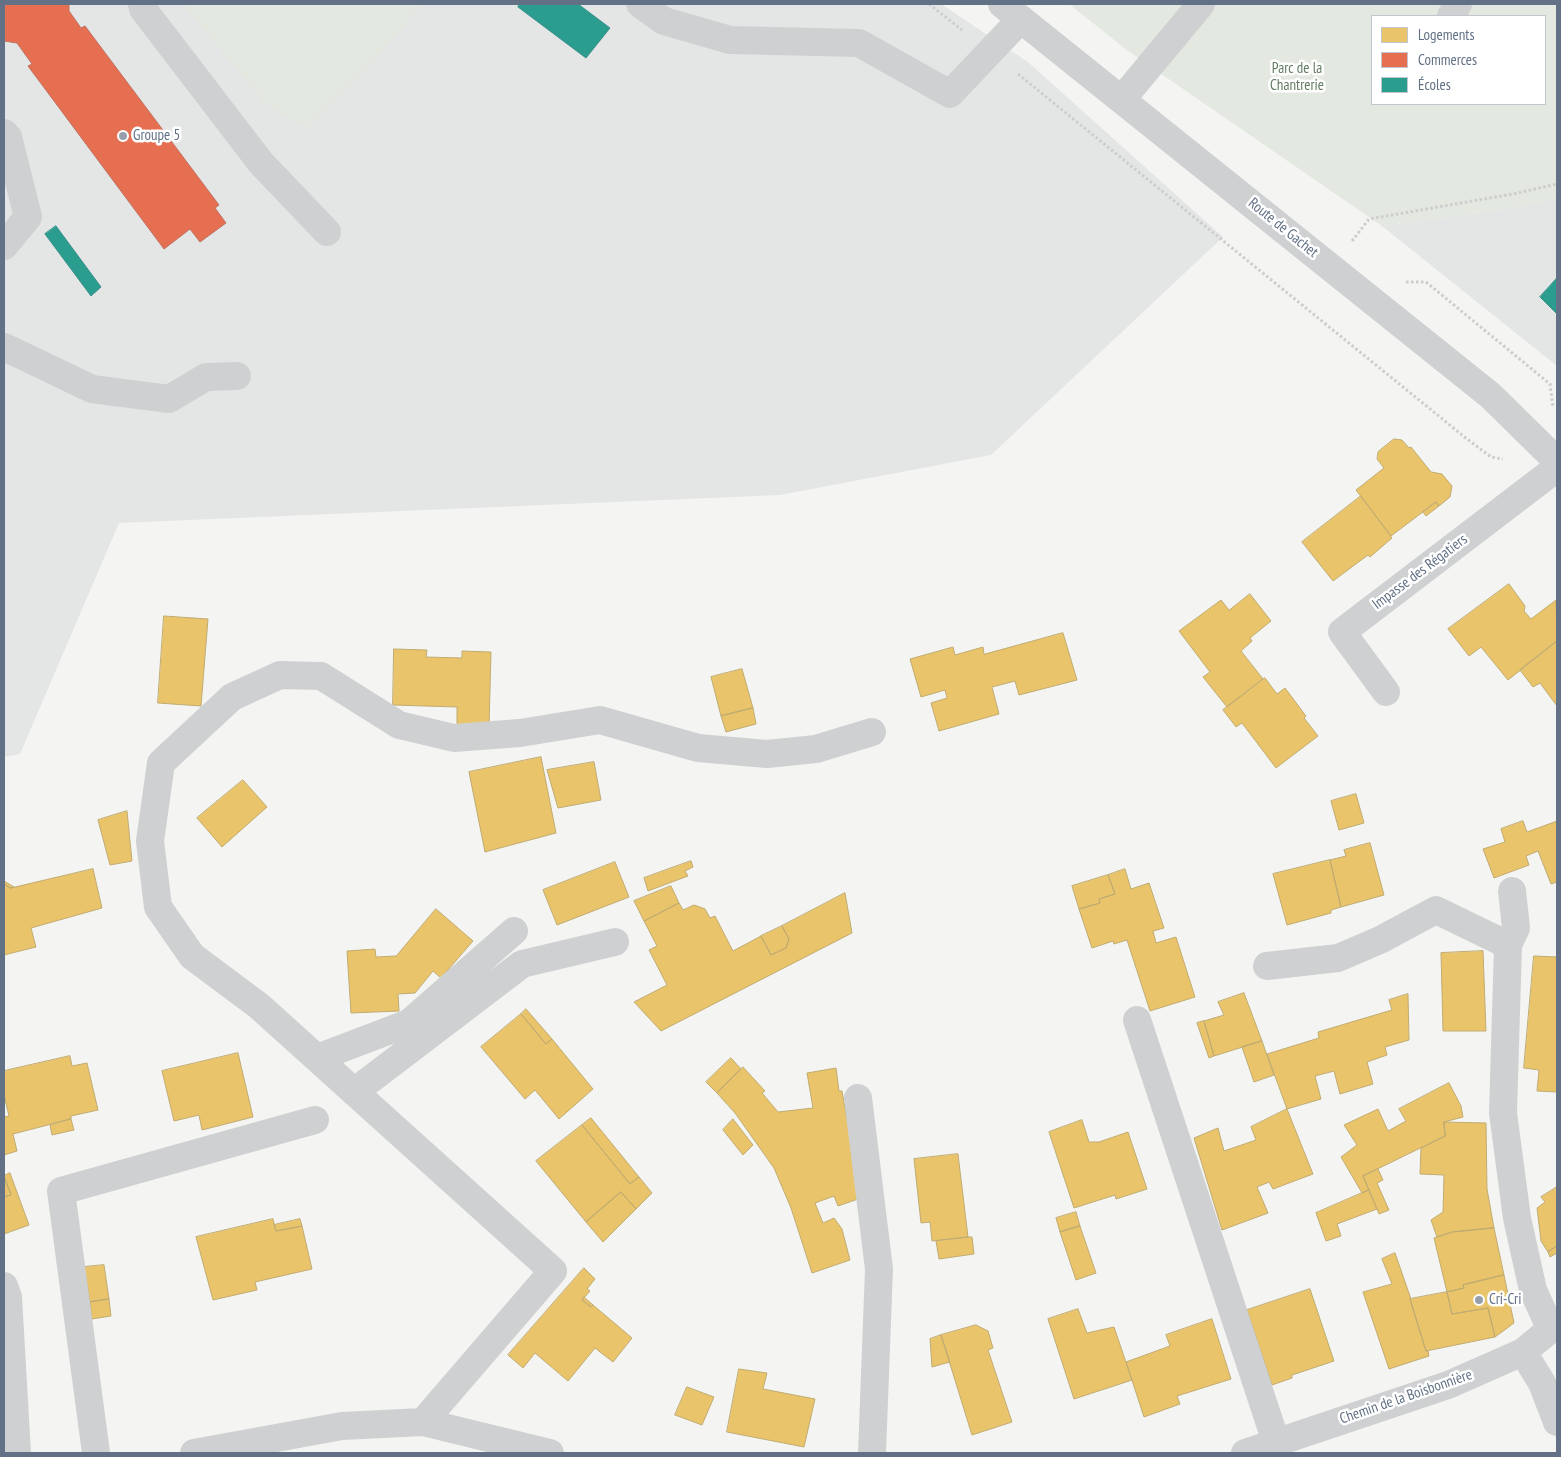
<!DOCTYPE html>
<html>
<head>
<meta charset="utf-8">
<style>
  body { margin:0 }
  #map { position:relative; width:1561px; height:1457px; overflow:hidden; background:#f4f5f2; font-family:"PT Sans Narrow",sans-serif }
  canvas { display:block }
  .frame { position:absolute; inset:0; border:5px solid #627185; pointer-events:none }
  .legend { position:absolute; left:1371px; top:15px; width:175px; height:90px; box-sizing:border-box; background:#fff; border:1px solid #c0c6ce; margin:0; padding:6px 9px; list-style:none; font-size:15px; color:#627185 }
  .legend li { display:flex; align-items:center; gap:10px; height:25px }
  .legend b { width:25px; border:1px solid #c0c6ce }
</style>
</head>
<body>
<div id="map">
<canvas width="1561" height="1457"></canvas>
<div class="frame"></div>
<ul class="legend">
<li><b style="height:14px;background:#e9c46a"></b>Logements</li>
<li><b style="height:14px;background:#e76f51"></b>Commerces</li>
<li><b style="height:14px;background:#2a9d8f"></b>Écoles</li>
</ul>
</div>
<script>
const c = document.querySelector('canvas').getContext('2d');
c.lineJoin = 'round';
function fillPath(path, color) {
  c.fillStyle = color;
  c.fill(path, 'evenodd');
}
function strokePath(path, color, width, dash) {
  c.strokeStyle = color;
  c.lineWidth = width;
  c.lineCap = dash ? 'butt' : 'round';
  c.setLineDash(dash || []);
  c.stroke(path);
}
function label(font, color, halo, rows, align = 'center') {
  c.font = font + ' "PT Sans Narrow",sans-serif';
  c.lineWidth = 5;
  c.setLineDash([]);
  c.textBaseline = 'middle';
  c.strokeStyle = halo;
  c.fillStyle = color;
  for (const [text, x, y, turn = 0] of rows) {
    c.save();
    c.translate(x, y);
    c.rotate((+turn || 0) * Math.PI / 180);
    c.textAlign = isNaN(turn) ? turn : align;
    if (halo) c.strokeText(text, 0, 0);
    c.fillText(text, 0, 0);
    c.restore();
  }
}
const built = new Path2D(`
  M4 4H941L1028 62 1223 237 991 455 780 495 119 523 20 754 4 757Z
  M1557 198V366L1382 226 1511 208Z`);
const green = new Path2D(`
  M188 4H422L378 57 307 129 264 102 187 9Z
  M1069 4H1557V198L1511 208 1382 226 1128 51ZM1372 16H1545V104H1372Z`);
const homes = new Path2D(`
  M1394 439 1402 440 1409 448 1411 447 1431 472 1442 474 1452 486 1450 497 1439 506 1436 502 1391 536 1356 490 1384 468 1377 459 1378 452Z
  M1361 496 1392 538 1370 557 1368 555 1333 581 1302 542Z
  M1436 502 1439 506 1426 516 1423 512Z
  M1509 584 1525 606 1524 611 1531 619 1556 600 1557 641 1508 680 1481 647 1469 656 1448 629Z
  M1250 594 1271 621 1250 638 1252 641 1241 651 1263 679 1227 707 1203 677 1210 672 1179 631 1221 600 1229 610Z
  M164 616 208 619 201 706 158 703Z
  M1063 633 1077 680 1019 695 1015 681 992 687 999 714 939 731 931 703 947 698 945 690 921 697 910 659 953 647 955 655 983 647 984 654Z
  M1557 641V706L1540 683 1533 687 1520 670Z
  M394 649 427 650 426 657 462 658V651L491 652 489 727 457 726V707L393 705Z
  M742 669 753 708 721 716 711 677Z
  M1265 678 1277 694 1285 688 1306 716 1304 718 1318 736 1276 768 1242 723 1236 727 1223 710Z
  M753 708 756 724 726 732 721 716Z
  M541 757 556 833 485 852 469 772Z
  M594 762 601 800 558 808 547 770Z
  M243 780 267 807 222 847 197 818Z
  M1356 794 1364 823 1339 830 1331 801Z
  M127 811 132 861 110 865 98 820Z
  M1523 821 1527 832 1557 821V882L1551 884 1538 851 1526 856 1529 865 1494 878 1483 849 1505 842 1501 829Z
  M1370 843 1384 895 1341 907 1330 860 1346 856 1344 850Z
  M1330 860 1341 907 1331 910V913L1287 925 1273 874Z
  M691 861 693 867 685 871 688 876 648 891 644 878Z
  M615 862 629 897 557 925 543 890Z
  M93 869 102 908 31 928 36 947 4 955V884L10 888Z
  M1125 869 1131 889 1149 883 1164 928 1153 931 1156 943 1176 937 1195 997 1150 1011 1127 940 1114 944 1113 941 1092 948 1079 909 1100 903 1099 899 1115 894 1108 875Z
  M1108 875 1115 894 1099 899 1100 903 1079 909 1072 886Z
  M4 881 14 887 10 888 4 884Z
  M671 886 679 903 644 921 634 901Z
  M845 893 852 933 661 1031 634 1002 667 985 649 950 657 946 644 921 679 903 683 910 694 905 705 909 710 918 715 916 733 951 761 936 771 955 786 948 789 939 782 926Z
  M436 909 473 941 441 978 433 971 415 993 398 994 399 1011 351 1013 347 951 375 949 376 957 396 956Z
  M782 926 789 939 786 948 771 955 761 936Z
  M1483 951 1486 1031H1443L1441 953Z
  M1534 956 1557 957V1092L1537 1091 1539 1070 1524 1068Z
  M1244 993 1262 1041 1214 1056 1204 1021 1224 1015 1218 1002Z
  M1408 994 1409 1040 1385 1047 1387 1055 1367 1062 1373 1084 1340 1094 1334 1071 1315 1076 1321 1099 1287 1109 1267 1054 1319 1038 1318 1032 1392 1010 1389 1000Z
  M526 1009 552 1039 546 1044 521 1014Z
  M521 1014 546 1044 552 1039 593 1089 559 1119 535 1090 525 1099 481 1047Z
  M1204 1021 1214 1056 1209 1058 1197 1023Z
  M1262 1041 1274 1075 1254 1082 1242 1047Z
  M238 1053 253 1117 202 1130 199 1115 174 1121 162 1071Z
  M70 1056 72 1066 87 1063 98 1110 71 1116V1119L13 1134 17 1151 4 1155V1117L9 1116 4 1095V1071Z
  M731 1058 741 1069 717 1093 706 1082Z
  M743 1067 765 1091 762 1093 778 1112 813 1108 807 1073 836 1068 839 1091H842L861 1198 838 1206 834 1196 815 1203 823 1223 834 1218 842 1229 850 1260 812 1273 791 1208 774 1168 735 1113 717 1093Z
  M1449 1083 1461 1106 1463 1117 1444 1122 1445 1136 1363 1176 1369 1190 1362 1193 1341 1157 1357 1145 1344 1125 1378 1109 1388 1131 1406 1121 1399 1109Z
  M1287 1109 1313 1174 1273 1189 1269 1182 1257 1187 1268 1213 1222 1230 1194 1138 1218 1128 1224 1151 1256 1140 1251 1127Z
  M591 1118 639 1177 630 1184 582 1125Z
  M71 1119 74 1130 52 1135 50 1125Z
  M733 1119 753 1145 743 1155 723 1130Z
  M1082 1120 1089 1142H1099L1128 1132 1147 1189 1116 1199 1115 1195 1074 1208 1049 1132Z
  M1444 1122 1486 1123 1487 1189 1494 1228 1452 1232 1437 1237 1431 1220 1443 1212 1444 1175 1420 1174 1421 1148 1445 1136Z
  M582 1125 630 1184 639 1177 652 1193 636 1209 621 1192 586 1222 536 1161Z
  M958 1154 968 1237 932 1241 930 1222 921 1223 914 1159Z
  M1378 1169 1383 1180 1377 1183 1389 1210 1379 1214 1363 1176Z
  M10 1173 29 1225 4 1234V1197L11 1195 4 1176Z
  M4 1176 11 1195 4 1197Z
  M1557 1187V1246L1548 1252 1541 1241 1537 1208 1545 1202 1541 1197Z
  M1369 1190 1377 1209 1337 1224 1341 1236 1326 1241 1316 1213Z
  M621 1192 636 1209 603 1242 586 1222Z
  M1076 1212 1080 1226 1060 1232 1056 1218Z
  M273 1219 276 1231 302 1226 312 1269 255 1282 257 1290 213 1300 196 1237Z
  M300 1219 302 1226 276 1231 274 1225Z
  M1080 1226 1096 1273 1076 1280 1060 1232Z
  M1494 1228 1504 1275 1463 1285 1464 1288 1447 1292 1434 1238 1452 1232Z
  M968 1237H972L974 1254 939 1259 936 1241Z
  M1557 1246V1253L1550 1257 1548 1252Z
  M1395 1253 1411 1299H1410L1426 1351H1428L1429 1356 1389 1369 1363 1292 1392 1284 1382 1259Z
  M104 1265 109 1299 90 1302 84 1267Z
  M584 1268 595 1279 587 1289 590 1291 582 1300 591 1307 593 1305 632 1338 613 1362 595 1348 568 1381 535 1353 523 1368 508 1355Z
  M1504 1275 1514 1323 1495 1337 1488 1308 1452 1314 1447 1292 1464 1288 1463 1285Z
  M1310 1289 1334 1361 1292 1375V1378L1272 1385 1247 1310Z
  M1447 1292 1452 1314 1488 1308 1495 1337 1426 1351 1410 1299Z
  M584 1297 593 1305 591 1307 582 1300Z
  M109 1299 111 1316 92 1319 90 1302Z
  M1078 1309 1087 1333 1114 1327 1132 1380 1074 1399 1048 1319Z
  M1212 1319 1231 1379 1177 1396 1180 1404 1144 1417 1126 1362 1170 1346 1166 1335Z
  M976 1325 988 1331 993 1348 988 1350 1012 1422 972 1435 941 1335Z
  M941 1335 950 1362 932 1367 930 1339Z
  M739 1369 767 1373 763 1389 815 1399 804 1447 727 1432Z
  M687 1387 714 1397 702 1425 675 1415Z`);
const shops = new Path2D(`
  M4 4H69V11L81 28 85 26 219 205 215 208 226 223 200 242 190 229 164 249 28 66 32 64 17 43 4 41Z`);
const schools = new Path2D(`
  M520 4H578L610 28 586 58 518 7Z
  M56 226 101 287 91 296 45 234Z
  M1557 278V314L1540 297Z`);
const path = new Path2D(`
  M929 4 962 30
  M1018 74 1467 439 1491 457 1503 459
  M1352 241 1369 219 1513 194 1557 184
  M1406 282H1426L1550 384 1553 407`);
const minor = new Path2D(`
  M142 4 143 9 261 163 327 232
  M640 4 664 21 730 40 859 43 950 94 1021 19
  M1002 4 1491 396 1557 461
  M1451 16 1458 4
  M1122 99 1201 4
  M4 133 8 137 28 217 4 246
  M4 347 92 389 169 399 206 377 237 376
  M1386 692 1342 632 1557 468
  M1508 945 1516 928 1512 891
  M1267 966 1338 958 1380 940 1436 910 1508 945 1503 1113 1517 1218 1533 1290 1551 1330
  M1137 1020 1276 1442
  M317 1058 409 1023 514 931
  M354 1092 522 964 615 942
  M858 1098 879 1269 872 1453
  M4 1286 8 1297 17 1453
  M1523 1352 1542 1383 1557 1422
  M423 1422 553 1271 259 1006 192 956 158 907 150 841 161 763 232 697 280 675 321 676 399 725 454 738 520 733 600 720 698 748 767 754 816 749 872 732
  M96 1453 61 1191 315 1120
  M194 1453 342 1426 423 1422 550 1453
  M1245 1453 1448 1385 1523 1352 1557 1324`);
const markers = [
  [123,136,5,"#959fab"],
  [1479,1300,5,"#959fab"]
];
const parkNames = [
  ["Parc de la",1297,69],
  ["Chantrerie",1297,86]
];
const poiNames = [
  ["Groupe 5",133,136],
  ["Cri-Cri",1489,1300]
];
const streetNames = [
  ["Route de Gachet",1283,228,39],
  ["Impasse des Régatiers",1420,572,-37],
  ["Chemin de la Boisbonnière",1406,1397,-19]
];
fillPath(built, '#e4e6e5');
fillPath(green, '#e3e8e0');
fillPath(homes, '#e9c46a');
strokePath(homes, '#c0ab72', 1);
fillPath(shops, '#e76f51');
strokePath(shops, '#bf7061', 1);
fillPath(schools, '#2a9d8f');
strokePath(schools, '#3b908c', 1);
strokePath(path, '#cdcdcd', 3, [2.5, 2.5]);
strokePath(minor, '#cfd0d1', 28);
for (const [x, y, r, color] of markers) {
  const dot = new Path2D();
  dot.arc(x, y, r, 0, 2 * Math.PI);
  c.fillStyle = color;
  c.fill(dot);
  strokePath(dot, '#fff', 2);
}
label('15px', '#637c61', '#fff', parkNames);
label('15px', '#627185', '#fff', poiNames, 'left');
label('15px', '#627185', '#fff', streetNames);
</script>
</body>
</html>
